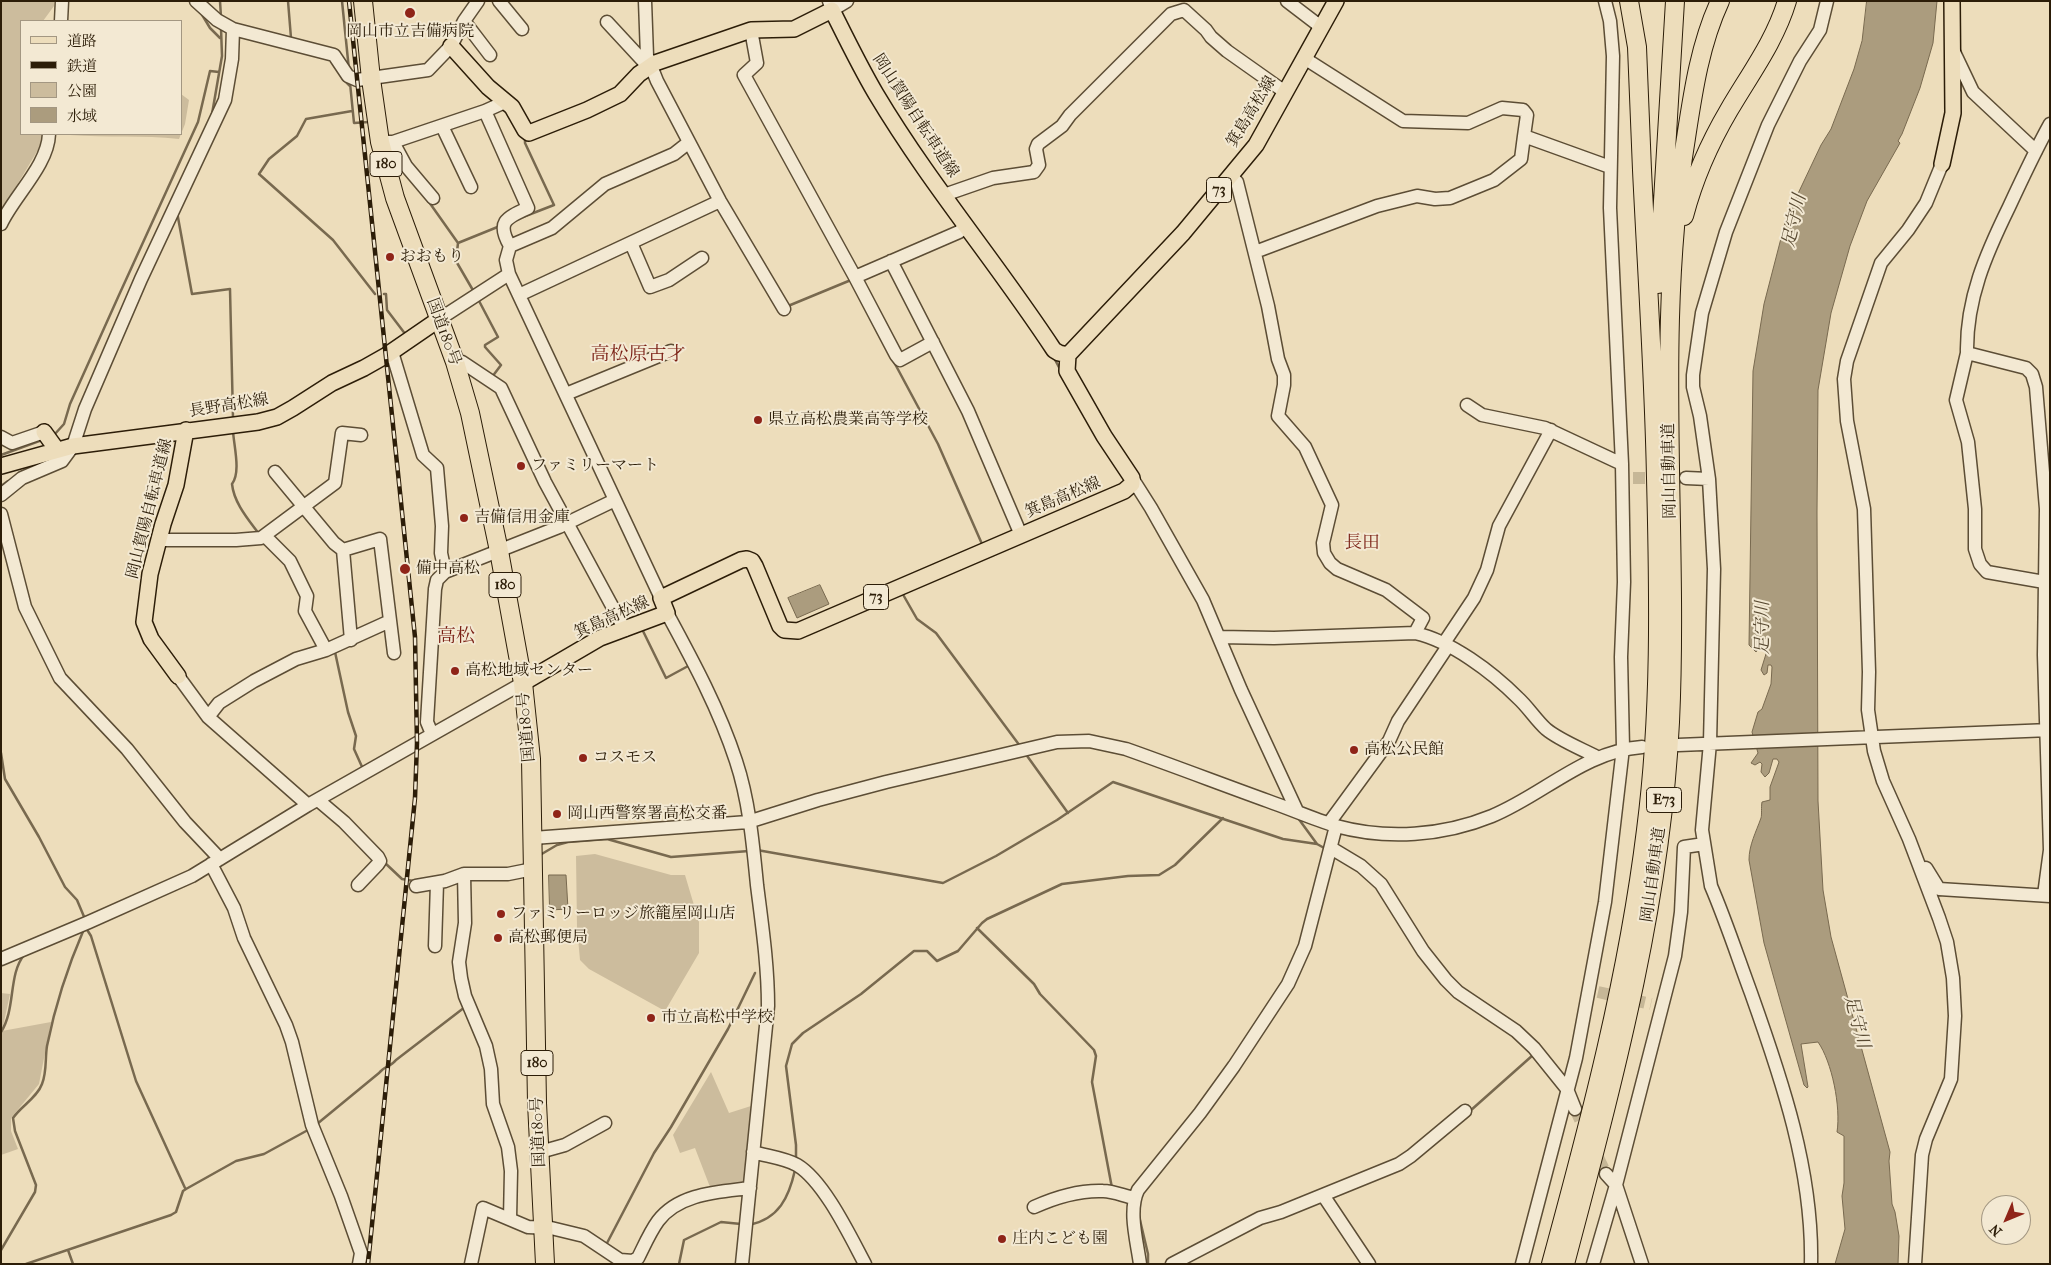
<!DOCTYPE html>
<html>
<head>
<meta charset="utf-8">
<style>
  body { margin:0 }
  #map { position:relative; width:2051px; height:1265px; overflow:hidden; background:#edddbb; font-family:"IM FELL French Canon","Noto Serif JP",serif }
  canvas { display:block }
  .frame { position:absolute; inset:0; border:2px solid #2c1d08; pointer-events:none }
  .legend { position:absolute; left:20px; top:20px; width:162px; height:115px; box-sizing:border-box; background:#f3e9d3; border:1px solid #a39782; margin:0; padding:6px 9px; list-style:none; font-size:15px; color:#2c1d08 }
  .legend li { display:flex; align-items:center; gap:10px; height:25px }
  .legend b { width:25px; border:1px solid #a39782 }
  .north { position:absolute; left:1981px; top:1195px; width:50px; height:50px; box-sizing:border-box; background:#f3e9d3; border:1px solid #a39782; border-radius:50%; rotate:225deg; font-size:14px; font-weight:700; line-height:20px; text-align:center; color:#2c1d08 }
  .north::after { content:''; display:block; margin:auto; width:18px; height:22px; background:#8f2418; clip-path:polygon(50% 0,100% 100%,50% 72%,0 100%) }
</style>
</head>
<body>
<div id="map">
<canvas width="2051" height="1265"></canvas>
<div class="frame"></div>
<ul class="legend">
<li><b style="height:6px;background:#edddbb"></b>道路</li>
<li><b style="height:6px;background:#2c1d08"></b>鉄道</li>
<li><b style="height:14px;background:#ccbc9d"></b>公園</li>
<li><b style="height:14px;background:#ab9c7e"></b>水域</li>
</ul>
<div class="north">N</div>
</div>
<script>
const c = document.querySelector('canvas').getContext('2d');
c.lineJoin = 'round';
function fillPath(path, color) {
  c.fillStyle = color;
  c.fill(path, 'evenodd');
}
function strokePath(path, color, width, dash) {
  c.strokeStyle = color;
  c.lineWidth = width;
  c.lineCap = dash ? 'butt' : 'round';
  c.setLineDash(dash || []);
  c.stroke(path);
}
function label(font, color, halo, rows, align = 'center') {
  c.font = font + ' "IM FELL French Canon","Noto Serif JP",serif';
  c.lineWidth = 4;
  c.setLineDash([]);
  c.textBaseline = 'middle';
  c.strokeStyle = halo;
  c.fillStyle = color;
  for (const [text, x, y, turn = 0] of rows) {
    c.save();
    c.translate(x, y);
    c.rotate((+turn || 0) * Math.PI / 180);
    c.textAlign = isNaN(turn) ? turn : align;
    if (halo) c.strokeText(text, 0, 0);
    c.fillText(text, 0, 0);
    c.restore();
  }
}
const green = new Path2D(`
  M1 1H54V6L43 21H21V134H45V138L1 212Z
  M181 94 189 100 185 124 179 139C143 135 107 138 70 135V134H181Z
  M595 854 671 875H685L699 922V953L665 1011 589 969 580 960 577 927 576 856Z
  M1 993 10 994 2 1031 51 1022 39 1084 11 1118V1131L18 1149 1 1155Z
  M711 1072 729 1113 751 1106 745 1182 710 1187 695 1148 680 1153 673 1135Z`);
const water = new Path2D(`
  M1867 1H1937L1933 43 1920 88 1902 134 1898 141 1900 143 1867 201 1850 246 1831 313 1818 390 1817 512 1818 801 1823 890 1831 937 1890 1152 1889 1161 1892 1204 1895 1212 1899 1236 1898 1264H1835L1845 1229 1842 1196 1844 1183V1136L1837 1132C1841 1107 1832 1062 1818 1042L1801 1044 1808 1087 1807 1088 1804 1085 1764 943 1749 860C1749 845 1756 832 1761 818 1762 815 1761 807 1762 802L1770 800V787L1779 762 1777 759H1773L1769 773 1765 777 1761 772 1762 764 1760 762 1755 765 1751 763 1758 753 1752 732 1758 712 1762 709 1771 684 1772 667 1771 665H1768L1767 673 1764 675 1761 670 1770 641 1769 638C1760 638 1761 647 1756 652L1749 645 1753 371 1764 304 1786 219 1821 145 1831 129 1854 69 1862 41Z
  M820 585 829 604 797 618 788 598Z
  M549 875H566L568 909 550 910Z`);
const stream = new Path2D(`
  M220 1 221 17
  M288 1 291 38
  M342 1 349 70
  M201 13 210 28 220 38
  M343 79 350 86
  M350 83 354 123 369 122
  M352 111 306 119 297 136 269 159 259 174 333 240 375 294
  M212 114 222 56 221 28
  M429 202 458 243 456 261 474 292
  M177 212 192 294 230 289 233 418
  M523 217 554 205 525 143V138
  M458 243 500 226
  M384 294H386L387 310 406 335
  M478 299 498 337 485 345V347L501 365 492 377
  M788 306 851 280
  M1053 356 1061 371
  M894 362 938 444 982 544 981 545
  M233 431C234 447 241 472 232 484 234 503 248 519 259 534
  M54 435 64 424 70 404 119 295 198 122 210 71 219 72
  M1 455 42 440
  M1 486 8 481
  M901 591 917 619 936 633 1020 746
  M642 629 666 678 690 665
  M335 652 348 712 356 736 354 749 363 769
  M1 753 5 779 39 837 65 887 77 900 85 919
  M1025 753 1068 813
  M1298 818 1317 844 1326 849
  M757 850 943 883 996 856 1057 820 1113 782 1283 839 1317 844
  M540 855 557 845 568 842 607 839 671 857 749 851
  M384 862 402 879 414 881
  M86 928 91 936 136 1081 185 1188
  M977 928 1034 984 1040 994 1094 1050 1096 1056 1092 1082 1112 1188
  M1 1032C16 1009 8 975 24 955
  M1470 1111 1533 1055
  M317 1124 379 1073C384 1066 391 1067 396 1060L465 1007
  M796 1159V1145L786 1066 792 1044 803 1033 861 994 914 951H927L937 961 958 951 982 923 987 919 1062 884 1128 876 1159 875 1175 865 1223 818
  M1139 1216 1148 1254V1264
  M749 1225C779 1219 789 1197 795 1170
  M606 1245 654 1153 671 1127 728 1029 755 973
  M1 1250 35 1192 36 1185 15 1131 13 1118C21 1106 37 1098 42 1084 47 1072 45 1058 47 1046 55 1006 68 966 84 929
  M68 1250 73 1264
  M26 1264 171 1215 176 1212 183 1191 186 1189 236 1161 264 1154 308 1130
  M679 1264 684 1240 721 1222 741 1224`);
const minorTunnel = new Path2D(`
  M1633 478H1686
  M1598 992 1651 1004
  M1575 1109 1606 1174`);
const minor = new Path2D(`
  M196 1 217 20 233 29 334 55 348 76 357 80 428 70 451 46 464 21 478 1
  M499 1 522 29
  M645 1 647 56 657 81 720 201 784 309
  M829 1 832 10 847 1
  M1287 1 1321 27
  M61 21 62 1
  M464 21 490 55
  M607 22 644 62 648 59
  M751 30 757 63 744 75 855 277 896 355 900 360 933 342
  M1954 52 1973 92 2036 151
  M1304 58 1403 121 1468 123 1502 108 1523 110 1527 115 1524 136
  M485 111 528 208C506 218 496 222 510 246
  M2050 124C2035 151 2022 179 2009 207 1986 254 1966 299 1967 353L2026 368 2032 374 2036 387 2046 509 2044 655 2050 850
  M442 126 471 187
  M380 142H393L485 111 505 102
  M393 142 406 166 433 198
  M1231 176 1237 182 1268 306 1278 359 1284 375V385L1278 416 1305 447 1332 505 1323 543 1324 553 1330 563 1337 569 1386 590 1423 618 1415 633
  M944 195 993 178 1034 172 1039 165 1036 149 1038 144 1062 126 1070 115 1171 14 1184 10 1206 30 1211 37 1227 51 1285 92
  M1 224C14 196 48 165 49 134
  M631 243 650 287 669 280 702 258
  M1255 252 1377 206 1417 196 1435 199 1450 198 1494 180 1521 159 1524 136 1610 167
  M891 261 968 411 1021 535
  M855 277 959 232 966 226
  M519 295 720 201
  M438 320 509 274
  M392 352 423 455 437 468 442 526 441 553 445 572 437 580 435 589 427 722 432 734
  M1967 353 1956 400 1968 442 1975 509V549L1980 564 1987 572 2050 583
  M455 362H462L501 388 545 482 625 630
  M566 394 671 351
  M1467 405 1482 415 1545 428 1622 464
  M1 437 12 443 44 432
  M275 472 334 543 343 550
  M1132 478 1151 508 1203 600 1241 690 1297 811
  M1686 478 1709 479
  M1 495 22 478 62 461 73 446 85 409 141 279 225 100 232 59 233 29
  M1 514 25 607 60 678 127 749 185 822 220 859
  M265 536 290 561 307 596 305 611 326 650
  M158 540H236L261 538 335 483 342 433 361 435
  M445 572 559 527 615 500
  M661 598 509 274 506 260 510 246 552 228 605 184 674 154 688 143
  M667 613C693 661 719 709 736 761 749 800 753 844 757 885 762 925 768 965 768 1006L742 1264
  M1220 637 1274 638 1415 633C1451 641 1492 672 1518 698 1528 707 1536 720 1546 729 1559 740 1582 749 1597 757
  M351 640 343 550 380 539 394 653
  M1444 643 1474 598 1487 570 1499 526 1551 430
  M178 676 208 717 308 805
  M208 717 219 703 254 681 296 659 326 650 390 621
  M1678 745 2050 730
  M318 800 344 822 378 857 380 861 378 864 358 885
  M1329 823 1389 741 1398 721 1448 646
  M533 838 748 822 818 800 886 782 1057 742 1089 741 1126 749C1174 766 1221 784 1268 801 1291 809 1313 819 1336 826 1387 840 1443 836 1492 816 1543 795 1585 751 1642 747
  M1331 848 1361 866 1381 884 1423 951 1446 980 1458 992 1516 1031 1534 1048 1567 1089 1575 1109
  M211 864 234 908 244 938 286 1025 292 1042 312 1125 341 1196 361 1253 359 1264
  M1926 868 1939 889 2050 896
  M416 886 445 881 464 874
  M2044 895 2050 850
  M435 946 437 883
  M1 959 89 922 192 876 308 805 523 683
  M540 1152 565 1145 605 1123
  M753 1152C766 1156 785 1158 797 1165 824 1181 850 1236 865 1264
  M1606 1174 1616 1185 1642 1264
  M1323 1195 1369 1264
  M1034 1207C1056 1197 1078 1190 1103 1191 1113 1191 1124 1196 1134 1198
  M510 1219 511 1171 508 1147 493 1104 491 1069 486 1046 465 996 461 978 459 962 465 923 464 874H508L533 869
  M471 1264 483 1208 528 1227 551 1228 584 1236 620 1260 633 1261 638 1258C644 1246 650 1232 658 1221 679 1193 719 1192 750 1188
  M1140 1264C1137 1241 1128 1211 1138 1190L1200 1113 1234 1066 1288 984 1305 946 1336 826
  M1172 1264 1260 1218 1281 1212 1399 1164 1411 1156 1465 1111
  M1522 1264 1576 1058 1605 902 1623 748 1621 657 1624 582 1622 464 1610 208 1613 56 1610 21 1605 1
  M1593 1264 1616 1185 1675 956 1681 912 1684 847 1704 844
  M1811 1264C1813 1171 1782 1080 1751 993 1738 958 1726 921 1711 886L1702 830 1710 743 1714 569 1709 479 1700 416 1693 387V375L1702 313 1726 232 1768 125 1800 61 1820 30 1827 1
  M1915 1264 1922 1155 1926 1139 1951 1079 1955 1016 1953 978 1947 942 1939 918 1909 839 1883 781 1874 751 1868 710 1869 672 1864 509 1847 421 1844 379 1847 361 1881 263 1908 230 1926 203 1942 164`);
const major = new Path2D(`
  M451 46 488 87 512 107 525 130 529 133 587 110 620 94 639 74 655 63 751 30 794 29 832 10C846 38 860 67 876 94 929 183 997 263 1054 350L1059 353 1068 355
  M1942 164 1953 113 1952 1
  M44 432 57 450
  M1 466 73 446 258 422 277 417 293 408 332 383 364 368 387 355 438 320
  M178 676 151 639 144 622 150 574 163 524 176 485 186 430
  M523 683 600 638 667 613 661 598 741 560 747 559 752 561 755 566 780 626 784 630 798 631 1124 491 1132 484V478L1104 436 1067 371 1068 355 1183 233 1256 145 1336 1`);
const highway = new Path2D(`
  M363 1 371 79 380 142 395 198 455 362 470 413 499 551 523 683 531 759 537 1103 545 1264
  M1684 216C1694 178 1709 144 1729 110 1750 74 1775 41 1787 1
  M1658 284 1675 1
  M1551 1264C1590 1121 1628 977 1646 830 1661 713 1659 596 1656 478 1654 375 1647 273 1642 170 1640 129 1639 88 1637 47L1629 1
  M1565 1264C1612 1085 1661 908 1670 722 1679 528 1654 331 1686 138 1693 92 1700 44 1720 1`);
const rail = new Path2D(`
  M349 1 415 637 417 743 415 798 368 1264`);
const markers = [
  [410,13,6,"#8f2418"],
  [390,257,5,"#8f2418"],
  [758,420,5,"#8f2418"],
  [521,466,5,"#8f2418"],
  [464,518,5,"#8f2418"],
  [405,569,6,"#8f2418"],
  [455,671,5,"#8f2418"],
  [1354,750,5,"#8f2418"],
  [583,758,5,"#8f2418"],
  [557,814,5,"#8f2418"],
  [501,914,5,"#8f2418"],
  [498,938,5,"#8f2418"],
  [651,1018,5,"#8f2418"],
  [1002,1239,5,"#8f2418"]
];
const shields = [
  [386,164,32],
  [1219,190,25],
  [505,585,32],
  [876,597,25],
  [1664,800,35],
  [537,1063,32]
];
const shieldNames = [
  ["180",386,164],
  ["73",1219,190],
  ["180",505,585],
  ["73",876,597],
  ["E73",1664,800],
  ["180",537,1063]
];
const poiNames = [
  ["岡山市立吉備病院",410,32,"center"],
  ["おおもり",400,257],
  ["県立高松農業高等学校",768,420],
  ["ファミリーマート",531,466],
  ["吉備信用金庫",474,518],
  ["備中高松",416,569],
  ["高松地域センター",465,671],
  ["高松公民館",1364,750],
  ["コスモス",593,758],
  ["岡山西警察署高松交番",567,814],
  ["ファミリーロッジ旅籠屋岡山店",511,914],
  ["高松郵便局",508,938],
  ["市立高松中学校",661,1018],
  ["庄内こども園",1012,1239]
];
const streetNames = [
  ["箕島高松線",1252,112,-59],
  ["岡山賀陽自転車道線",915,116,57],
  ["国道180号",443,332,70],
  ["長野高松線",229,406,-9],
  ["岡山自動車道",1670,471,-91],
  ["箕島高松線",1063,498,-23],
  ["岡山賀陽自転車道線",150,509,-76],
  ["箕島高松線",612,618,-24],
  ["国道180号",527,727,-95],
  ["岡山自動車道",1654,875,-82],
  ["国道180号",539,1132,-92]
];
const waterNames = [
  ["足守川",1795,221,-77],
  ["足守川",1764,628,-90],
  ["足守川",1856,1022,75]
];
const neighbourhoodNames = [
  ["長田",1362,544]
];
const quarterNames = [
  ["高松原古才",638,355],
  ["高松",456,637]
];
fillPath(green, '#ccbc9d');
fillPath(water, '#ab9c7e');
strokePath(water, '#78694f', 1);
strokePath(stream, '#78694f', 2.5);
strokePath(minorTunnel, '#c6b797', 12, [12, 6]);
strokePath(minor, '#5c4d35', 15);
strokePath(major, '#2c1d08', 18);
strokePath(highway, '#2c1d08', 20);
strokePath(minor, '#f3e9d3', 12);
strokePath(major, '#edddbb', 15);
strokePath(highway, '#edddbb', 18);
strokePath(rail, '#2c1d08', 4.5);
strokePath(rail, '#f3e9d3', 2.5, [8]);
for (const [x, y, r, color] of markers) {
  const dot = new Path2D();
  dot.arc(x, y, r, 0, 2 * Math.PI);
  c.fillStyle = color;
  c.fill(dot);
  strokePath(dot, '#f3e9d3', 2);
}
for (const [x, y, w] of shields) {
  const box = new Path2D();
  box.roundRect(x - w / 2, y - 12.5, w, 25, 4);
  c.fillStyle = '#f3e9d3';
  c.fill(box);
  strokePath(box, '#2c1d08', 1);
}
label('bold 15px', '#2c1d08', null, shieldNames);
label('16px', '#2c1d08', '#f3e9d3', poiNames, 'left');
label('16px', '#2c1d08', '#f3e9d3', streetNames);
label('italic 18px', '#584931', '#f3e9d3', waterNames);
label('18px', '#7a1f14', '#f3e9d3', neighbourhoodNames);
label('19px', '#7a1f14', '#f3e9d3', quarterNames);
</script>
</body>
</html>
